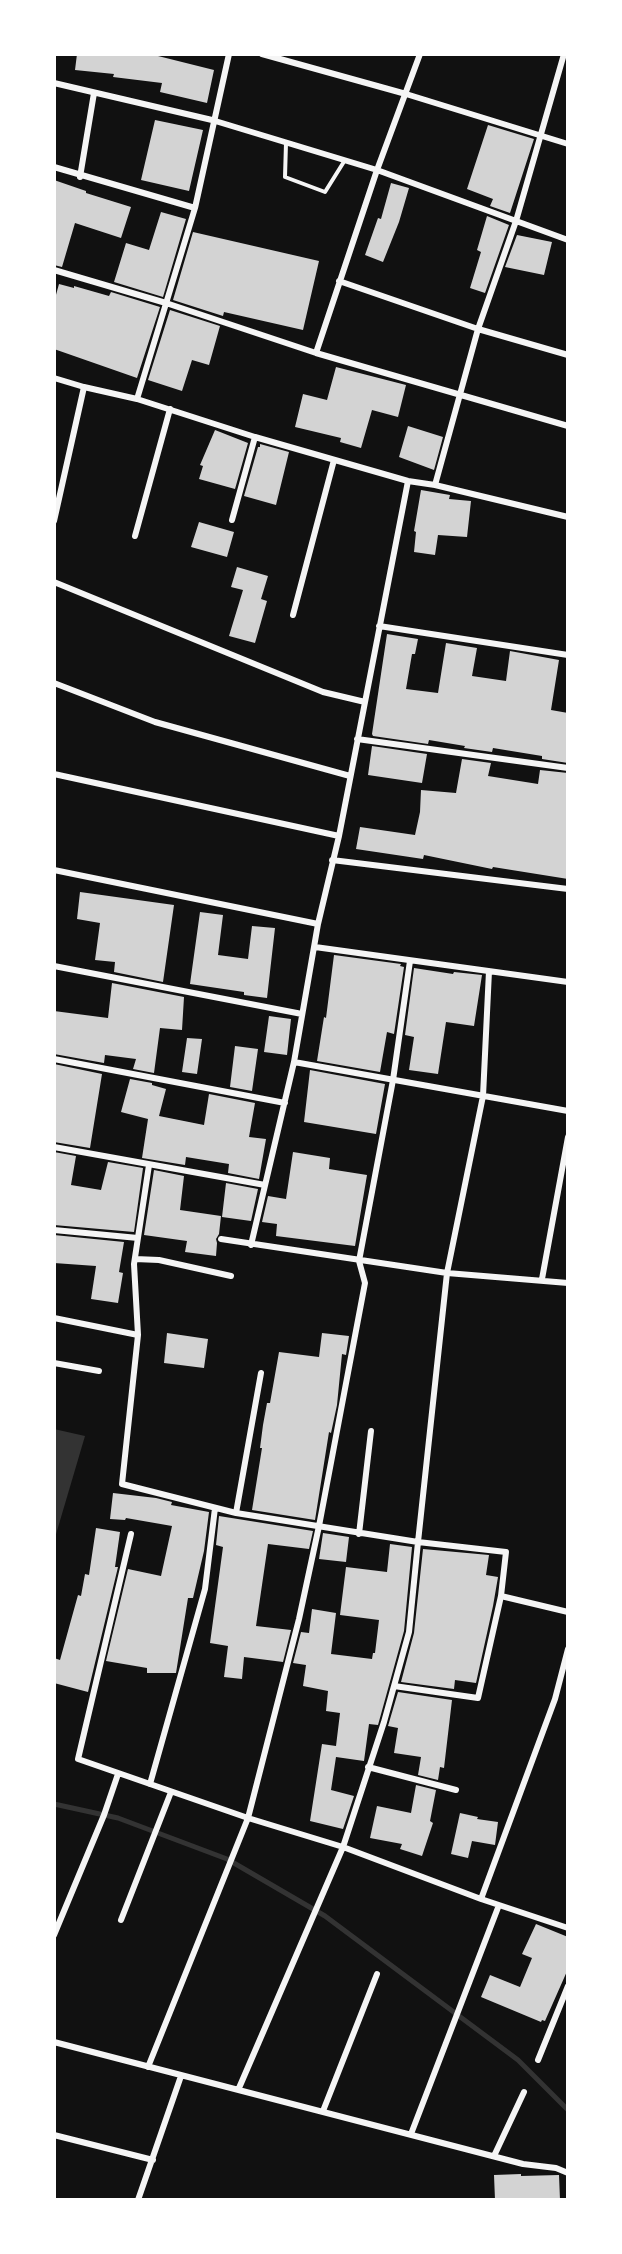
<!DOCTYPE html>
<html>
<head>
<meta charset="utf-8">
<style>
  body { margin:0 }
  #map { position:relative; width:622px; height:2254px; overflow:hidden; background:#111; font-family:Raleway,sans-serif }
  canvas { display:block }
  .frame { position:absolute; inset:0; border:56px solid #fff; pointer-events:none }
</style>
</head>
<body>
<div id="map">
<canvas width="622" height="2254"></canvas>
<div class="frame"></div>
</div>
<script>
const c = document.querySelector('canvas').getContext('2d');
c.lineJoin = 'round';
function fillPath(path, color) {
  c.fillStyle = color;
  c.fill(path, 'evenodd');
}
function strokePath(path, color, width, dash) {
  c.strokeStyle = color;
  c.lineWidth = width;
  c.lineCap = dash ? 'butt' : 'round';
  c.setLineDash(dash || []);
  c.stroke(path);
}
const water = new Path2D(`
  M54 1429 85 1436 54 1541Z`);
const stream = new Path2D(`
  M54 1804 118 1818 227 1859 325 1916 518 2060 568 2110`);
const building = new Path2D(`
  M77 54H158V56L214 70 207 103 160 92 162 83 113 77 114 74 75 70Z
  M155 120 203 130 189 191 141 180Z
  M488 125 534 139 510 213 490 206 493 199 467 189Z
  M54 180 86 191V193L131 207 121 238 75 223 62 267 54 265Z
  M391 183 409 188 399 222 383 262 365 255 378 218 381 219Z
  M161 212 186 219 163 297 114 282 126 243 149 250Z
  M487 216 509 225 485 293 470 288 481 252 477 250Z
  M193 232 319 261 303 330 224 312 223 316 173 300Z
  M517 235 552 242 544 275 505 267Z
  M59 284 74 288V286L109 296 111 292 160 307 137 378 54 349V302Z
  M170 310 220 326 209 365 192 360 182 391 148 380Z
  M336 367 406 385 398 417 372 410 361 448 340 442 341 438 295 427 303 394 327 400Z
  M408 426 443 437 434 470 399 457Z
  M215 430 248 443 235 489 199 479 203 466 200 465Z
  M260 444 289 452 276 505 244 496 258 447H260Z
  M421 490 450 495 449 499 471 501 467 537 438 535 435 555 414 552 416 532 414 531Z
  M199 522 234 532 227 557 191 547Z
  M237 567 268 576 261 599 267 601 255 643 229 636 243 590 231 587Z
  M387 634 418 639 415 654H412L406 689 438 693 446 643 477 648 472 676 506 681 510 651 559 660 551 710 568 713V763L542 759V756L493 748 492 752 464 748 465 746 429 740 428 744 373 736 372 734Z
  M372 746 427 754 422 783 368 775Z
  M462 759 491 763 488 776 538 784 540 770 568 773V879L493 867 492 869 424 855 423 859 356 849 360 827 415 835 420 812 421 790 456 793Z
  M80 892 174 905 163 982 114 972 115 962 95 960 100 923 77 919Z
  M200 912 223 915 218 955 248 959 252 926 275 928 267 998 244 995V992L190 984Z
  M334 955 401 964 400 966 404 967 394 1034 387 1032 380 1072 317 1061 324 1017 326 1018Z
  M414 968 453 974 454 972 482 975 474 1026 446 1022 438 1074 409 1070 414 1037 405 1035Z
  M112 983 184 997 182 1030 160 1028 154 1073 133 1069 136 1059 105 1055 104 1063 54 1054V1011L108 1018Z
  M269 1016 291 1019 287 1055 264 1052Z
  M187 1038 202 1039 197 1074 182 1072Z
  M235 1046 258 1049 252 1091 230 1087Z
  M54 1064 102 1074 90 1148 54 1142Z
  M310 1070 385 1084 376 1134 304 1122Z
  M130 1079 152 1083V1085L166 1089 159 1116 204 1125 209 1094 255 1103 249 1137 266 1139 259 1179 228 1173 229 1164 186 1157 185 1165 142 1158 148 1119 121 1112Z
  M54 1152 76 1156 71 1185 101 1190 108 1162 143 1168 134 1232 54 1225Z
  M293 1152 330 1158 329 1169 367 1175 355 1246 276 1236 277 1224 262 1222 268 1196 286 1199Z
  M154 1170 184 1176 180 1210 221 1216 219 1234 216 1239 217 1243 216 1256 185 1252 187 1241 144 1235Z
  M226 1183 258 1189 251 1221 222 1217Z
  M54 1235 124 1242 119 1272 123 1273 118 1303 91 1299 96 1266 54 1263Z
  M167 1333 208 1339 204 1368 164 1363Z
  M322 1333 349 1336 346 1355 342 1354 337 1405 331 1433 329 1432 315 1520 252 1510 262 1448H260L263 1425 267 1403H270L279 1352 319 1357Z
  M113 1493 156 1498 172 1502 171 1505 209 1512 204 1551 193 1598H188L176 1673H147V1668L106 1661 128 1569 161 1576 172 1526 126 1518 125 1520 110 1519Z
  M219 1516 313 1531 309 1549 268 1544 256 1626 291 1630 283 1662 244 1657 242 1679 224 1677 228 1646 210 1643 223 1547 216 1545Z
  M96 1528 120 1532 115 1567H118L88 1692 54 1683V1658L60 1660 78 1595 81 1596 85 1574 89 1575Z
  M323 1533 349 1537 346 1562 319 1559Z
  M390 1544 412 1547 404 1631 378 1725 369 1724 364 1761 336 1757 331 1790 354 1796 343 1829 310 1821 322 1744 336 1746 340 1713 326 1711 328 1691 303 1686 306 1665 293 1663 301 1632 309 1633 312 1609 336 1613 331 1654 372 1659 373 1653H375L379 1620 340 1615 346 1567 387 1572Z
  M423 1549 489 1555 486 1575 498 1577 493 1606 476 1683 455 1680 454 1689 401 1682 414 1633Z
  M398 1692 452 1700 444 1768 440 1767 438 1780 418 1775 421 1757 394 1753 398 1728 388 1726Z
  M416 1785 436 1790 430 1821 433 1823 422 1856 400 1849 402 1844 370 1838 377 1806 411 1813Z
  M460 1813 478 1817 477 1819 498 1822 495 1845 472 1841 468 1858 451 1854Z
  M536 1924 568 1937V1969L545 2021 542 2020 541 2022 481 1997 490 1975 520 1987 532 1958 522 1954Z
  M521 2174V2176L559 2175 560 2200H495L494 2175Z`);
const service = new Path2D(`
  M286 143 285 177 325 192 345 160`);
const minor = new Path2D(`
  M262 54 406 94 568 144
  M54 83 212 120 377 170 568 240
  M54 167 195 208
  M80 177 94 93
  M54 270 166 303 316 353 568 426
  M339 281 478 329 568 355
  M316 353 377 170 420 54
  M54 378 84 387 137 399 255 437 408 481 435 485 568 517
  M137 399 195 208 229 54
  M435 485 478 329 516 221 564 54
  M232 520 255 437
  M54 521 84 387
  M135 536 170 409
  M54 582 323 692 365 702
  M293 615 334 460
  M379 626 568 655
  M54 683 155 722 350 776
  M357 739 568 768
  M54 774 339 836
  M332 860 568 889
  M54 870 318 924
  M315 947 568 982
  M54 966 302 1014
  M489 971 483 1096 447 1273 418 1542 506 1552 501 1596
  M54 1059 285 1103
  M294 1062 568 1111
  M54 1147 265 1185
  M149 1165 134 1264 138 1335 122 1484 236 1513 261 1373
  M54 1230 138 1238
  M221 1239 447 1273 568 1283
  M251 1245 294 1062 318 924 339 836 408 481
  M135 1259 159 1260 231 1276
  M542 1279 568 1137
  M54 1318 138 1335
  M54 1363 99 1371
  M236 1513 418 1542 409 1632 384 1722 343 1847 239 2088
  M131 1534 78 1759 248 1818 343 1847 481 1899 568 1928
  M359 1534 371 1431
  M394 1686 478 1698 501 1596 568 1612
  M368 1767 456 1790
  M150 1784 205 1589 215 1508
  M481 1899 555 1699 568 1649
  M121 1920 171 1792
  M54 1935 104 1815 118 1774
  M54 2042 523 2164 556 2168 568 2173
  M538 2060 568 1986
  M148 2067 248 1818 299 1619 319 1526 365 1283 359 1261 393 1080 410 961
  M323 2111 377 1974
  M411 2134 499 1905
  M54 2135 153 2160
  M494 2156 524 2092
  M138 2200 181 2076`);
fillPath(water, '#333');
strokePath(stream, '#333', 5);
fillPath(building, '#d3d3d3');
strokePath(service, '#f5f5f5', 4);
strokePath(minor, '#f5f5f5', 6);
</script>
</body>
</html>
